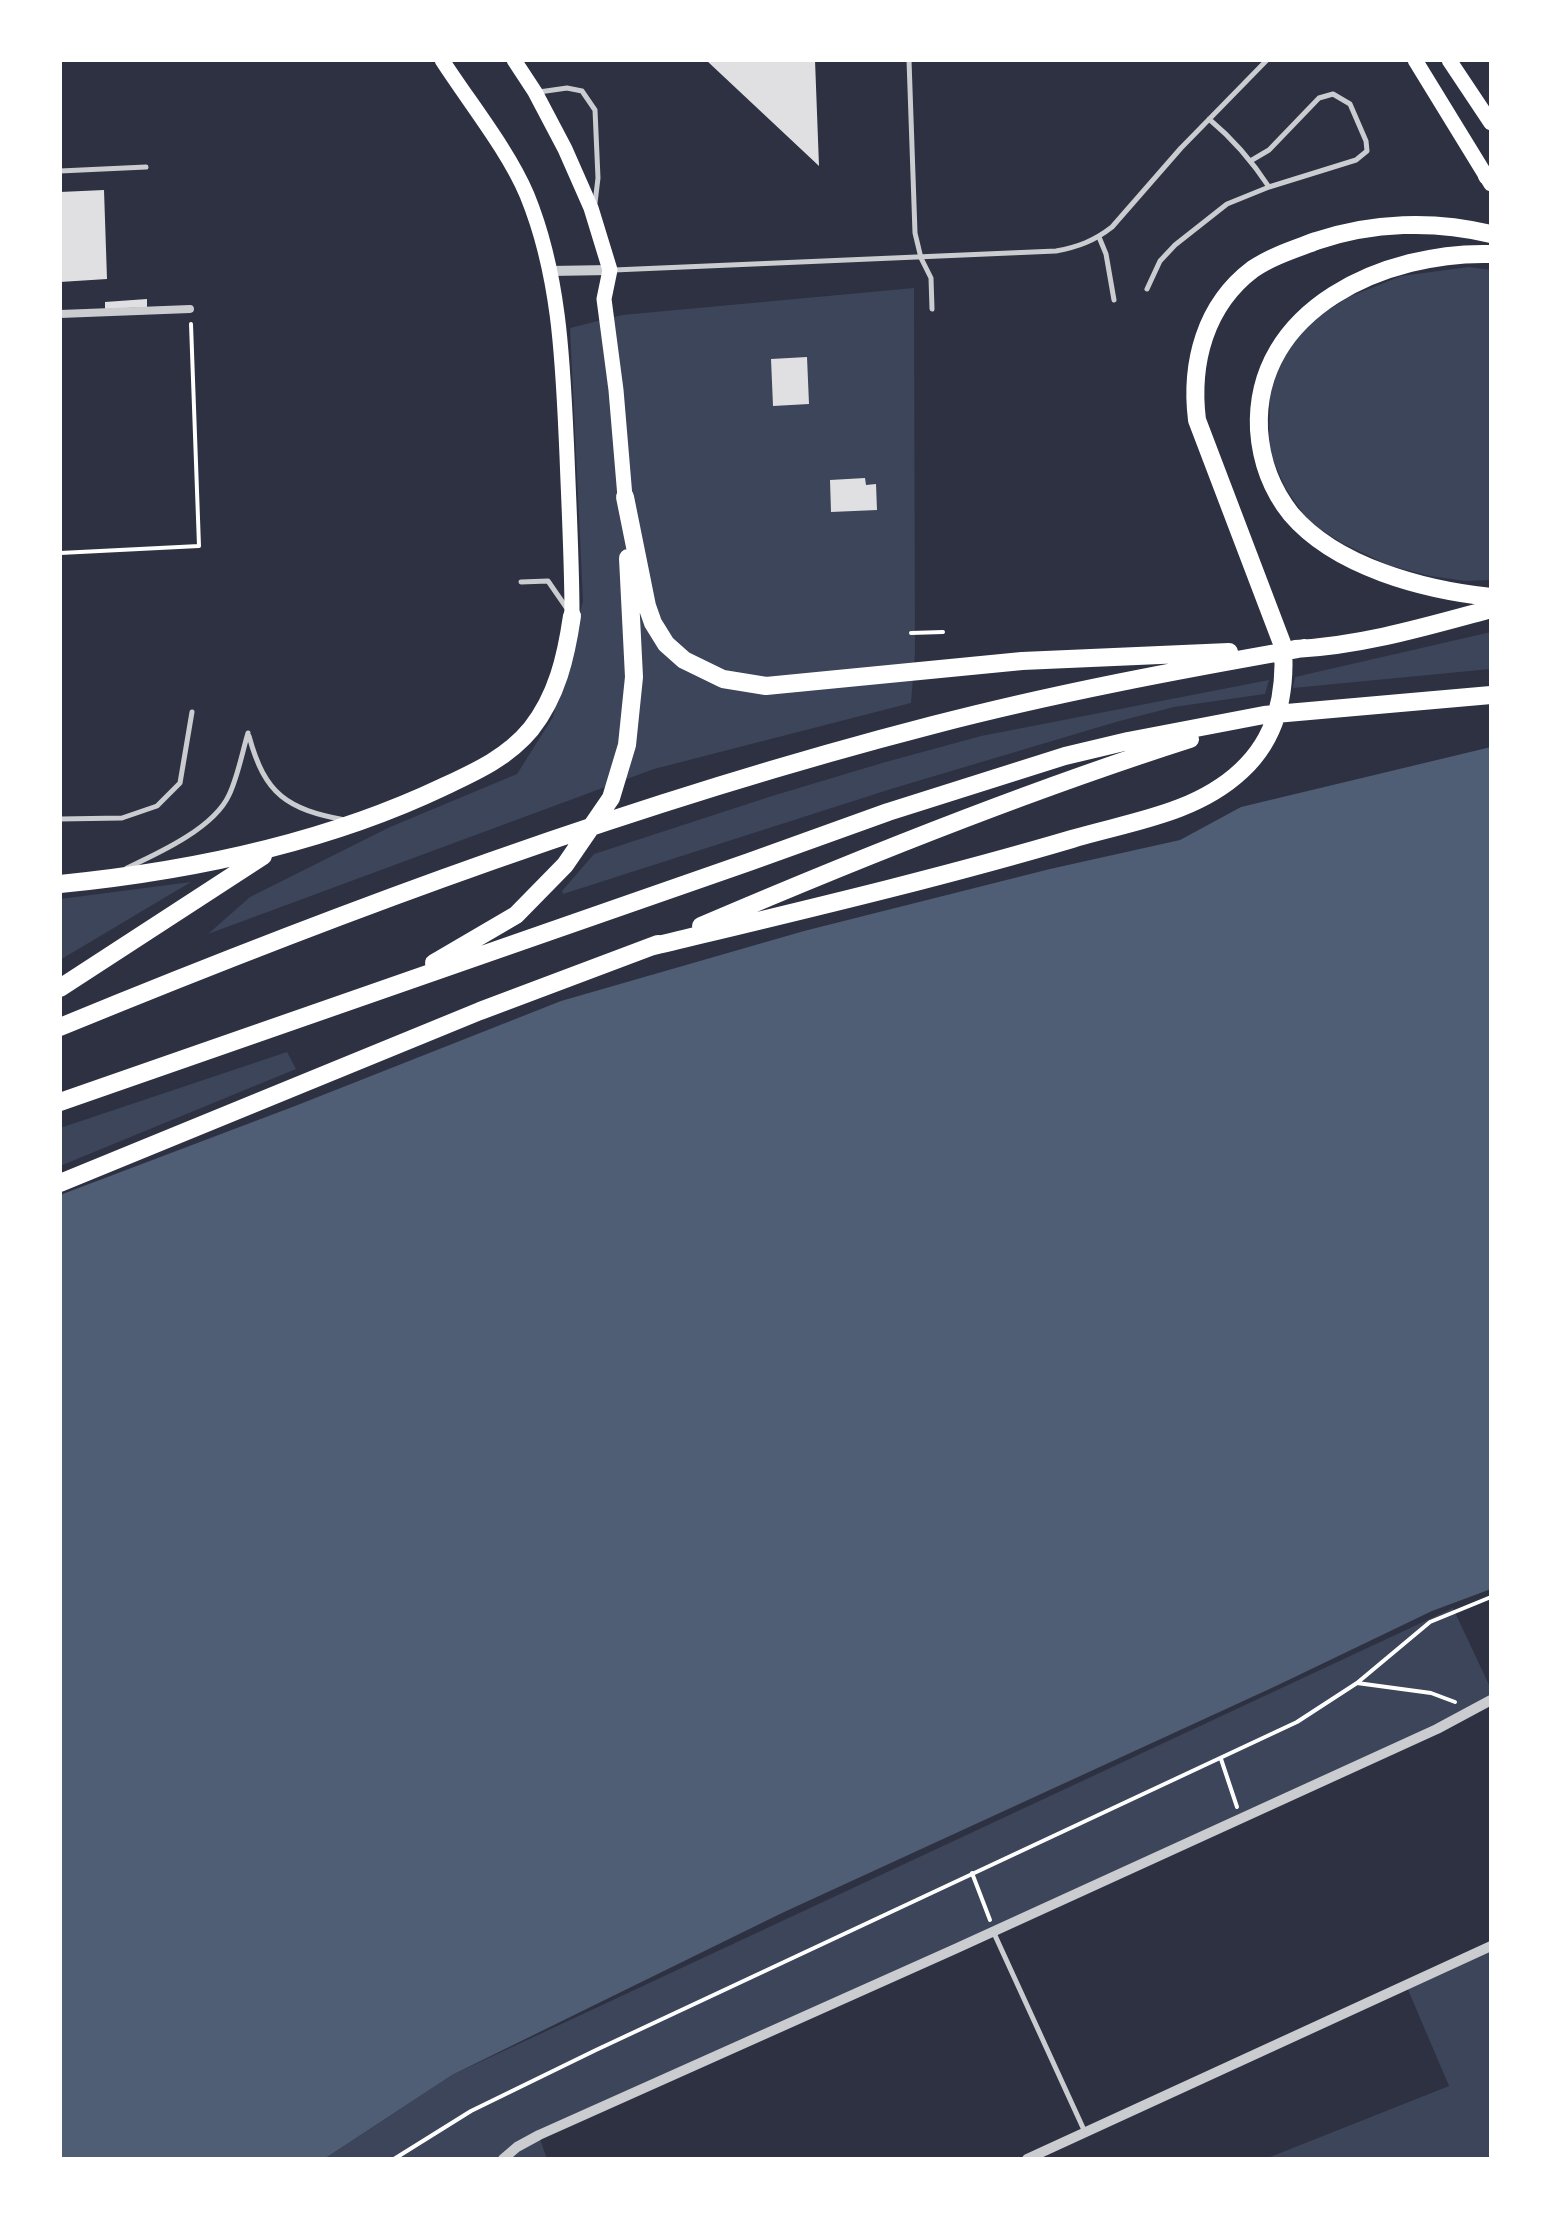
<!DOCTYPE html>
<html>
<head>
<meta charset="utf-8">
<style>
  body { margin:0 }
  #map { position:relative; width:1551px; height:2219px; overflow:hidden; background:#2d3142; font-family:"Varela Round",sans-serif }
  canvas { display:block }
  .frame { position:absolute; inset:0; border:62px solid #fff; pointer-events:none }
</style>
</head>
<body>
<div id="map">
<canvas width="1551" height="2219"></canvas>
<div class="frame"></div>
</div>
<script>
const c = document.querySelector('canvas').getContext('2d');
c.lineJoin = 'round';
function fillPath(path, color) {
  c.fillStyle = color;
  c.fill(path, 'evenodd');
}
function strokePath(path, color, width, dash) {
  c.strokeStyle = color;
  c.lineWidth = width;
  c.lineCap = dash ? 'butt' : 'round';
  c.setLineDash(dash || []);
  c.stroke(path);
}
const green = new Path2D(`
  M1469 267 1491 270V580L1465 581 1430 576 1388 565 1342 543 1309 522 1286 489 1269 451 1270 394 1281 359 1311 321 1349 297 1401 276Z
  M914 288 915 653 911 703 654 769 208 934 250 897 390 827 517 774 553 717 583 601 570 328 622 315Z
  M1491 632V669L1293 688 1295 677Z
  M1269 680 1265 694 1174 707 1116 722 891 789 563 894 562 891 594 854 772 796 882 763 981 736Z
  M191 882 60 960V899Z
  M287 1052 296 1069 60 1166V1128Z
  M1453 1608 1491 1689V1700L539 2136 547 2159H324L452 2075Z
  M1491 1946V2159H1265L1449 2086 1406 1985Z`);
const water = new Path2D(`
  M1491 747V1589L1432 1611 1276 1686 782 1913 452 2075 324 2159H60V1195L295 1106 561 1001 804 931 1050 869 1180 840 1241 807Z`);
const building = new Path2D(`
  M706 60H815L819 166Z
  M104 190 107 279 60 282V192Z
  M147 299V307L105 309V302Z
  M807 357 809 404 773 406 771 359Z
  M865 478 866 485 876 484 877 510 831 512 830 480Z`);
const path = new Path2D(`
  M60 553 199 546 191 324
  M911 633 943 632
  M1357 1683 1431 1693 1455 1702
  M1221 1759 1237 1807
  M972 1873 990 1920
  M394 2159 471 2111 596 2050 1297 1722 1357 1683 1430 1622 1491 1597`);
const service = new Path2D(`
  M909 60 915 233 921 258 931 278 932 309
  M539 92 567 88 582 91 595 110 598 178 595 203
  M1209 119C1233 139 1252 161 1269 187
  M60 171 146 167
  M1099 237 1106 254 1114 300
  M614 270 1056 251C1078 247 1094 241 1112 227L1181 148 1267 60
  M1147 289 1160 261 1175 245 1227 204 1269 187 1356 160 1367 151 1366 141 1350 104 1333 94 1319 98 1269 150 1252 160
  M521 582 548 581 568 610
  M249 736C265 795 287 809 345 820
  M60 819 122 818 157 806 180 783 192 712
  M127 868C159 853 214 828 229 795 238 776 242 753 248 733
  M993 1931 1084 2130`);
const pedestrian = new Path2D(`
  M60 314 190 309`);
const minor = new Path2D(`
  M550 271 610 270
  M503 2159 517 2147 539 2135 955 1949 1437 1729 1491 1700
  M1027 2159 1491 1946`);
const primary = new Path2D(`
  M442 60C469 102 508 150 527 195 561 278 563 368 567 456 569 509 572 563 572 616
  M514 60 535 92 565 149 591 208 610 270 604 299 616 390 625 497
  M1415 60 1491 184
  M1449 60 1491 123`);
const motorway = new Path2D(`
  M1487 176 1491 178
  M1491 254C1387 251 1253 308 1259 430 1261 460 1272 490 1291 514 1336 567 1424 590 1491 597
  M625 497 647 606 653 623 666 644 684 660 723 679 766 686 1022 661 1229 652
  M1295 649C1361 646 1428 626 1491 609
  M60 884C191 871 323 844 443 787 475 772 507 758 531 729 557 696 566 657 572 616
  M701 926C862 857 1024 792 1190 739
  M650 947C791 913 933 880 1072 839 1129 822 1195 814 1241 771 1277 738 1286 694 1283 646L1197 420C1190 363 1205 305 1253 269 1272 256 1295 249 1316 241 1372 222 1434 220 1491 234
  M434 963 516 915 565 865 611 798 627 745 634 677 628 558
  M60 988 263 856
  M60 1027C345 910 635 802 933 725 1056 693 1179 670 1304 648
  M60 1102 749 862 888 812 1065 756 1128 741 1264 715 1491 695
  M60 1183 480 1011 658 944`);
fillPath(green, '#3c4559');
fillPath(water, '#4f5d75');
fillPath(building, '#e0e0e3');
strokePath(path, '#fff', 4);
strokePath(service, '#caccd0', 5);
strokePath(pedestrian, '#caccd0', 8);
strokePath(minor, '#caccd0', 10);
strokePath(primary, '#fff', 15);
strokePath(motorway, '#fff', 18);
</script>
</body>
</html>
